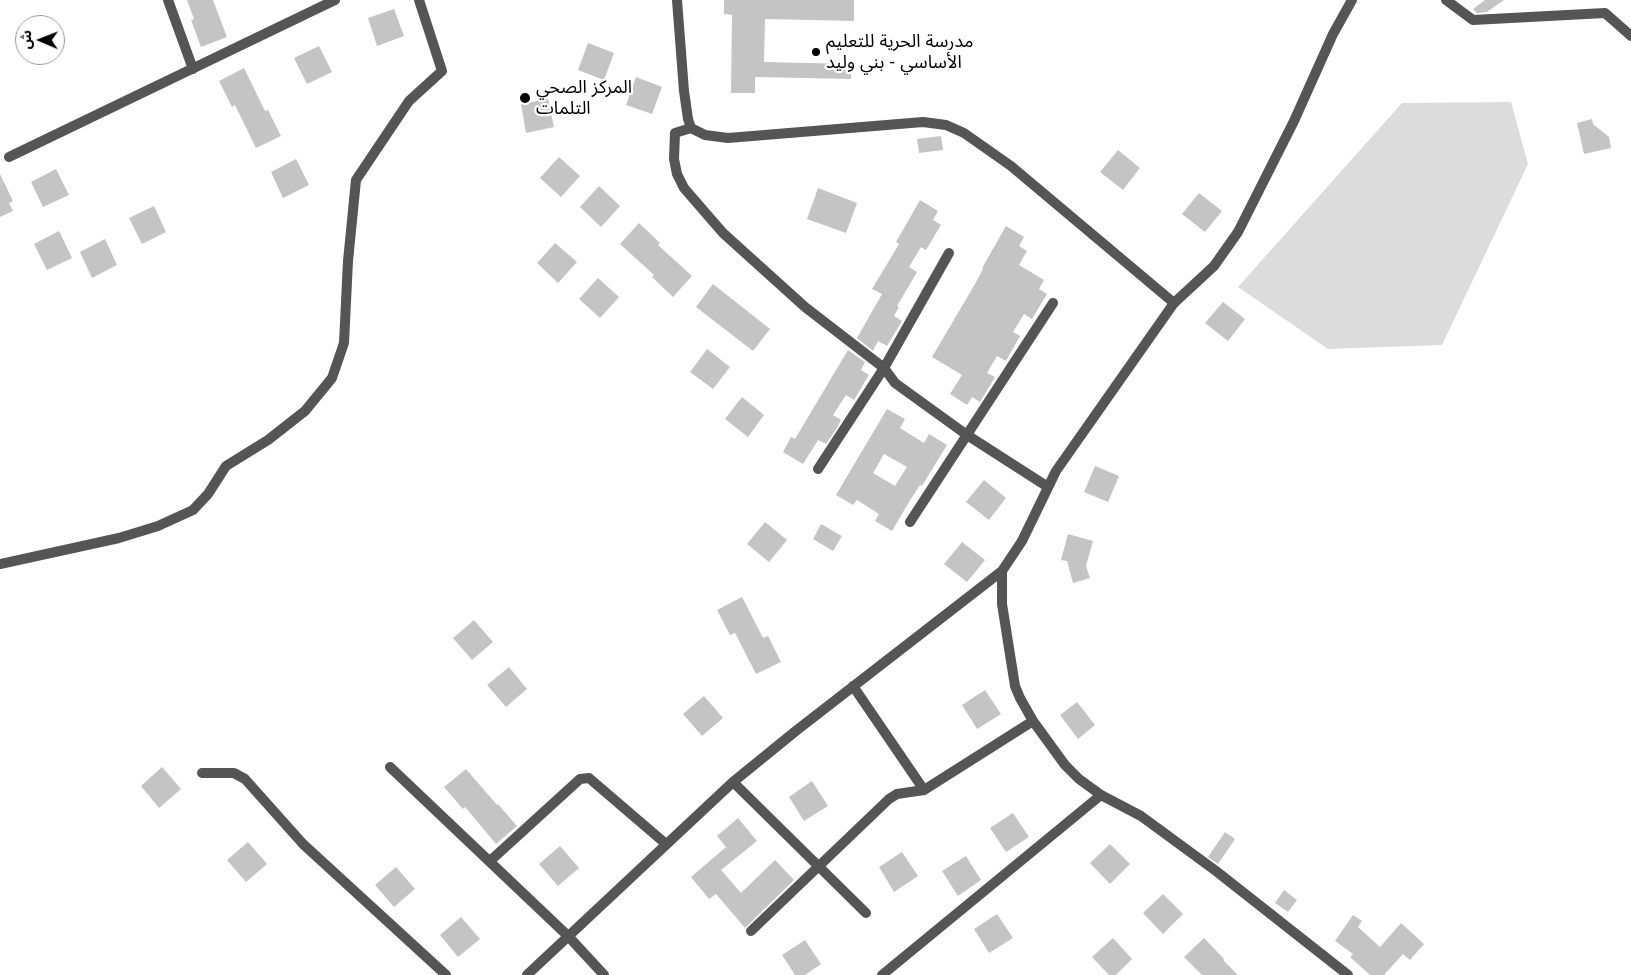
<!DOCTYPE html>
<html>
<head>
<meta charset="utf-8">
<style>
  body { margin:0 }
  #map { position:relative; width:1631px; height:975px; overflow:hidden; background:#fff; font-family:Helvetica,"Noto Sans Arabic",sans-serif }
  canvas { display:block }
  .north { position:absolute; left:15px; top:15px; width:50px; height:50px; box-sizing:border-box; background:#fff; border:1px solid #999; border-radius:50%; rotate:271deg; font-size:14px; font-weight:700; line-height:20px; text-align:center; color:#000 }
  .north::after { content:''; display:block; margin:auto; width:18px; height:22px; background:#000; clip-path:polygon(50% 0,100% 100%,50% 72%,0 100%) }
</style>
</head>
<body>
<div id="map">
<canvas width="1631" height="975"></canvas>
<div class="north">ش</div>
</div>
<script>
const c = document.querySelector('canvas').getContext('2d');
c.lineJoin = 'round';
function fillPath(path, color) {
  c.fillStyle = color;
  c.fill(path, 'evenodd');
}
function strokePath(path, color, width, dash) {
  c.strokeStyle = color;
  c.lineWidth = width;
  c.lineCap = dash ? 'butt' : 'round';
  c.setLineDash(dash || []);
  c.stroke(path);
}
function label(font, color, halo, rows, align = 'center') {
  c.font = font + ' Helvetica,"Noto Sans Arabic",sans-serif';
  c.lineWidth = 4.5;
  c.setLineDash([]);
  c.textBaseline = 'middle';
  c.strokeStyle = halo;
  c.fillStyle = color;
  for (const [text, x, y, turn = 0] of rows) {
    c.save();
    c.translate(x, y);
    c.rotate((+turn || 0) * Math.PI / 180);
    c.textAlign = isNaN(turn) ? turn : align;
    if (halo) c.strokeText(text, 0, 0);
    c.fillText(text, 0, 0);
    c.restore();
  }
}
const green = new Path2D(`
  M1511 102 1528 164 1442 345 1328 349 1238 287 1402 103Z`);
const building = new Path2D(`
  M187 0H213L227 37 201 47 191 20 194 19Z
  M724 0H854V21L765 19 764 62 851 64V79L755 77V93H731L732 15 724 14Z
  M1485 0H1504L1487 12 1477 13 1473 9Z
  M394 9 404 36 377 46 368 18Z
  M588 43 614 53 604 80 578 70Z
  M319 46 332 72 307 84 294 58Z
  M244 68 265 111 268 110 281 136 256 148 235 105 232 107 219 81Z
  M636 77 662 87 652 114 626 105Z
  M548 99 554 127 526 133 521 104Z
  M1592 119 1593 124 1609 137 1611 148 1584 154 1577 123Z
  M941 136 943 150 919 153 917 139Z
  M1118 150 1140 168 1123 190 1100 172Z
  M559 157 580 176 561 197 540 178Z
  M296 159 309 185 283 198 271 172Z
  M56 169 69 195 43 207 31 182Z
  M0 174 13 201 9 203 13 211 0 217Z
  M599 186 620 206 601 227 580 207Z
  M818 188 857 203 846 233 807 219Z
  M1199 193 1222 211 1205 232 1182 214Z
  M920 200 938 211 933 220 941 225 926 250 921 247 909 267 917 272 897 306 899 307 894 316 902 321 887 346 878 341 873 351 857 338 882 294 872 289 899 244 896 242Z
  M154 206 166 232 142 244 129 218Z
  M639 223 660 243 658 245 692 276 673 297 652 277 654 275 620 244Z
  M1006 226 1024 237 1019 246 1027 251 1019 265 1044 280 1039 289 1047 294 1032 319 1024 314 1013 332 1020 336 1006 361 997 356 987 373 995 377 980 402 972 397 967 405 950 394 962 375 932 357 975 284 983 269 982 268Z
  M59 231 72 258 47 270 34 244Z
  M105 239 117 265 92 278 80 252Z
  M555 243 577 262 558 283 537 263Z
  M598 278 619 297 600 318 579 299Z
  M713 284 770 329 753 351 696 307Z
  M1223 302 1245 319 1228 341 1205 323Z
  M707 349 730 367 713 389 690 372Z
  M848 350 865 362 861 370 869 375 854 400 846 395 833 415 841 420 837 428 826 444 818 440 803 464 783 452 791 437 795 439Z
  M742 397 764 415 748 437 725 419Z
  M887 409 905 419 900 428 924 443 929 434 947 445 922 486 920 485 909 502 892 531 875 521 879 514 857 500 853 505 836 495ZM884 454 907 467 895 486 873 473Z
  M1095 466 1119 476 1108 502 1084 492Z
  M984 480 1006 498 989 520 966 502Z
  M765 522 787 540 769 562 747 544Z
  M821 524 842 536 833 551 813 539Z
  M1068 534 1093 541 1086 566 1090 578 1073 583 1067 561 1061 560Z
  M962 542 985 560 967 582 944 564Z
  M742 597 763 638 768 636 781 662 756 674 735 633 730 635 717 610Z
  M474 620 493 642 472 660 453 638Z
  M509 667 527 689 506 707 487 685Z
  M985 690 1001 714 977 729 962 705Z
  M704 696 723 718 702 736 683 714Z
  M1077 702 1095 725 1078 739 1060 715Z
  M162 767 181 789 159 808 141 786Z
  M466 769 497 805 498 804 517 826 496 844 465 807 463 809 444 787Z
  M812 781 828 806 804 821 789 797Z
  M1013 813 1029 837 1006 852 990 828Z
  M738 818 757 841 721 870 741 893 775 860 794 880 745 928 716 894 709 899 691 877 726 847 717 836Z
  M1225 832 1235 839 1218 864 1208 857Z
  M248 842 267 864 246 882 227 860Z
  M1110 844 1130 864 1110 884 1090 863Z
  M560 846 579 868 558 886 539 864Z
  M902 852 918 876 894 892 879 867Z
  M966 856 981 880 958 896 942 871Z
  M396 867 415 889 394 907 375 885Z
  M1284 890 1297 900 1288 912 1275 903Z
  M1163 894 1183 914 1163 934 1143 913Z
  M997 914 1013 938 989 953 974 929Z
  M1353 915 1362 921 1358 927 1380 947 1401 923 1424 944 1410 960 1403 954 1384 975H1370L1350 957 1353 954 1335 941Z
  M461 917 480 939 458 957 440 935Z
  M1113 938 1132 959 1116 975H1109L1092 957Z
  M1204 938 1224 959 1223 960 1238 975H1202L1184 957Z
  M805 940 821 964 805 975H795L782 955Z`);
const minor = new Path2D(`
  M168 0 193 69
  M1446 0 1473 20 1605 13 1631 36
  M691 128 675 133 674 159 677 174 684 188 723 233 805 307 884 368 895 383 967 435 1048 487
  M9 157 335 0
  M1174 303 1056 471 1022 541 1002 571V604L1015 686 1020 698 1033 721 1065 765 1079 779 1101 795 1141 816 1216 871 1348 975
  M818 469 884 368 949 253
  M910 522 1053 303
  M0 564 119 538 158 526 193 510 208 494 226 466 268 440 305 411 332 378 344 343 348 261 356 180 409 101 442 71 419 0
  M853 686 924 790
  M390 767 568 936 604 975
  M202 773H234L245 779 303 844 446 975
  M733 782 866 913
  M490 861 580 779 589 778 666 844
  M751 931 889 799 897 794 924 790 1033 721
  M527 975 733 782 797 730 1002 571
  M882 975 1101 795`);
const tertiary = new Path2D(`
  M677 0 684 91 688 119 691 128 705 135 728 138 923 122 946 125 964 133 1011 166 1174 303 1214 266 1238 232 1294 121 1333 34 1352 0`);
const markers = [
  [816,52,5,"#000"],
  [525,98,6,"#000"]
];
const poiNames = [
  ["مدرسة الحرية للتعليم",826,42],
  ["الأساسي - بني وليد",826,63],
  ["المركز الصحي",536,88],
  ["التلمات",536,109]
];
fillPath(green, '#dcdcdc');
fillPath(building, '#c4c4c4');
strokePath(minor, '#555', 10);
strokePath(tertiary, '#555', 10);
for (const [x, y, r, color] of markers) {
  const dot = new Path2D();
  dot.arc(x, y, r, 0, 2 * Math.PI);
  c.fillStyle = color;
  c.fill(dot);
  strokePath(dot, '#fff', 2);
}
label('18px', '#000', '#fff', poiNames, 'left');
</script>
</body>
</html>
